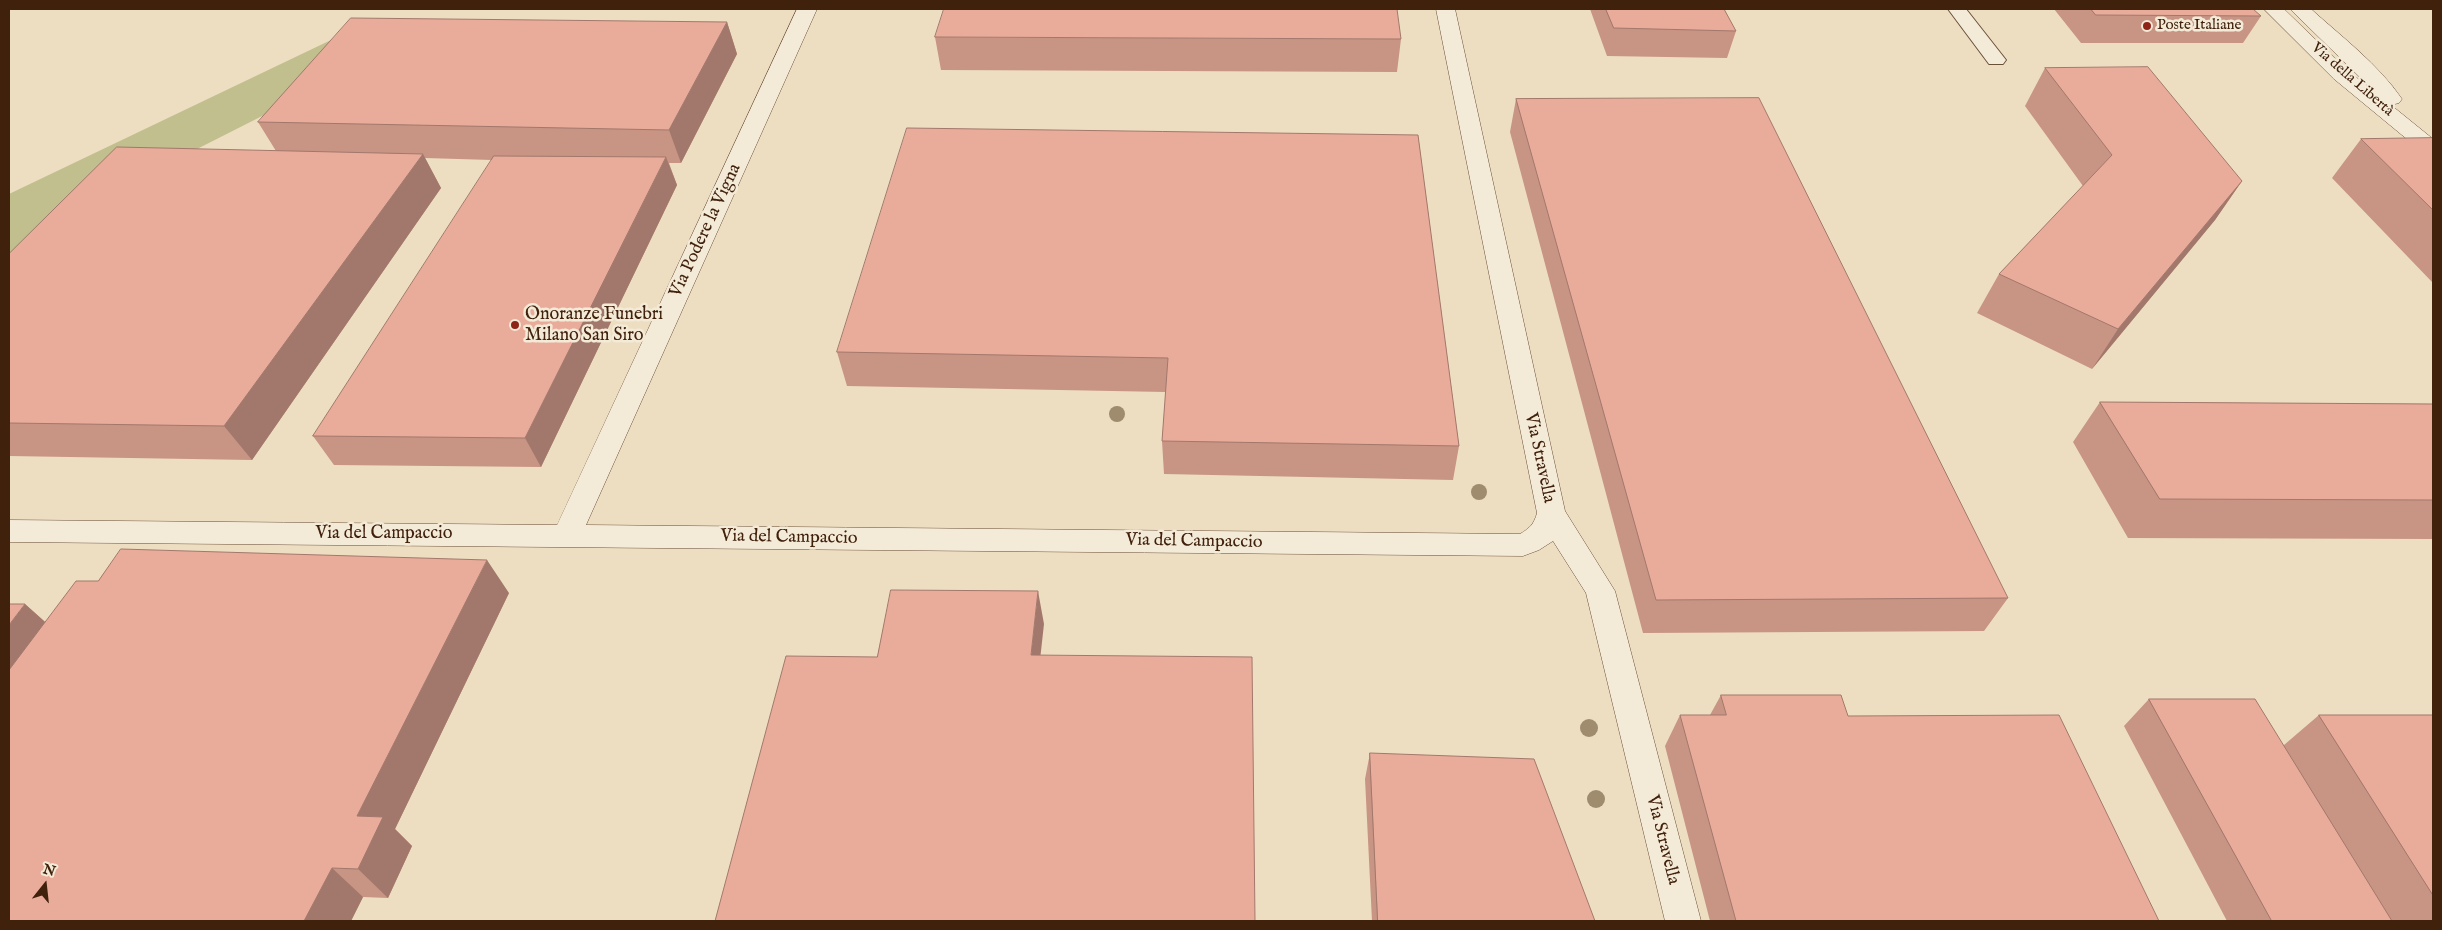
<!DOCTYPE html>
<html>
<head>
<meta charset="utf-8">
<style>
  body { margin:0 }
  #map { position:relative; width:2442px; height:930px; overflow:hidden; background:#eddec1; font-family:"IM FELL English",serif }
  canvas { display:block }
  .frame { position:absolute; inset:0; border:10px solid #40210c; pointer-events:none }
  .north { position:absolute; left:20px; top:860px; width:50px; height:50px; -webkit-text-stroke:4px #f3ead7; paint-order:stroke; rotate:16deg; font-size:14px; font-weight:700; line-height:20px; text-align:center; color:#40210c }
  .north::after { content:''; display:block; margin:auto; width:18px; height:22px; background:#40210c; clip-path:polygon(50% 0,100% 100%,50% 72%,0 100%) }
</style>
</head>
<body>
<div id="map">
<canvas width="2442" height="930"></canvas>
<div class="frame"></div>
<div class="north">N</div>
</div>
<script>
const c = document.querySelector('canvas').getContext('2d');
c.lineJoin = 'round';
function fillPath(path, color) {
  c.fillStyle = color;
  c.fill(path, 'evenodd');
}
function strokePath(path, color, width, dash) {
  c.strokeStyle = color;
  c.lineWidth = width;
  c.lineCap = dash ? 'butt' : 'round';
  c.setLineDash(dash || []);
  c.stroke(path);
}
function label(font, color, halo, rows, align = 'center') {
  c.font = font + ' "IM FELL English",serif';
  c.lineWidth = 5;
  c.setLineDash([]);
  c.textBaseline = 'middle';
  c.strokeStyle = halo;
  c.fillStyle = color;
  for (const [text, x, y, turn = 0] of rows) {
    c.save();
    c.translate(x, y);
    c.rotate((+turn || 0) * Math.PI / 180);
    c.textAlign = isNaN(turn) ? turn : align;
    if (halo) c.strokeText(text, 0, 0);
    c.fillText(text, 0, 0);
    c.restore();
  }
}
const green = new Path2D(`
  M377 18 416 38 126 185 9 257V194Z`);
const lane = new Path2D(`
  M1948 9H1966L2006 60 2003 64H1989Z`);
const street = new Path2D(`
  M797 9H817L586 525 1520 534C1530 528 1534 524 1537 513L1436 9H1455L1565 511 1615 591 1701 921H1665L1586 593 1553 541 1539 550 1523 556 9 542V520L557 525Z
  M2264 9H2284L2348 71 2375 92 2290 9H2311C2342 37 2378 64 2402 99L2399 103 2391 105 2433 139V155L2425 154 2334 79Z`);
const trees = [
  [1117,414,8],
  [1479,492,8],
  [1589,728,9],
  [1596,799,9]
];
const wall = new Path2D(`
  M1590 9H1724L1736 31 1727 58 1607 56Z
  M2054 9H2253L2261 16 2243 43H2081Z
  M727 22 737 54 681 163H669L677 185 541 467 334 465 313 436 492 160 425 158 441 188 252 460 9 456V254L276 151 258 122Z
  M935 37 1401 39 1397 72 941 70Z
  M2045 68 2242 181 2215 220 2092 369 1977 313 1999 274 2083 186 2025 106Z
  M1516 99 2008 598 1984 631 1643 633 1510 132Z
  M1418 135 1459 446 1453 480 1164 474 1162 441 1166 392 847 386 837 352Z
  M2433 138V283L2332 178 2361 139Z
  M2100 402 2433 404V539L2128 538 2073 442Z
  M509 593 395 829 412 846 388 898 363 897 351 921H9L25 604 45 622Z
  M1721 695 1848 716 2159 921H1710L1665 746 1680 715H1710Z
  M2149 699 2284 745 2319 715H2433V921H2227L2124 726Z
  M1370 753 1595 921H1372L1365 779Z`);
const shadedWall = new Path2D(`
  M727 22 737 54 681 163 669 130Z
  M423 154 441 188 252 460 224 426Z
  M666 157 677 185 541 467 525 438Z
  M2242 181 2215 220 2092 369 2118 329Z
  M487 560 509 593 395 829 412 846 388 898 358 869 357 816Z
  M1038 591 1044 624 1037 687 1031 655Z
  M25 604 62 637 9 708V625Z
  M332 868 363 897 351 921H304Z`);
const building = new Path2D(`
  M944 9H1397L1401 39 935 37Z
  M1606 9H1724L1736 31 1614 28Z
  M2091 9H2253L2261 16 2096 15Z
  M351 18 727 22 669 130 258 122Z
  M2148 67 2242 181 2118 329 1999 274 2112 155 2045 68Z
  M1759 98 2008 598 1656 600 1516 99Z
  M907 128 1418 135 1459 446 1162 441 1168 358 837 352Z
  M2433 138V210L2361 139Z
  M117 147 423 154 224 426 9 423V254Z
  M494 156 666 157 525 438 313 436Z
  M2100 402 2433 404V500L2160 499Z
  M121 549 487 560 357 816 383 817 358 869 332 868 304 921H9V670L76 581H98Z
  M891 590 1038 591 1031 655 1252 657 1255 921H715L786 656 877 657Z
  M9 604H25L9 625Z
  M1721 695H1841L1848 716 2059 715 2159 921H1736L1680 715H1726Z
  M2149 699H2255L2392 921H2272Z
  M2319 715H2433V895Z
  M1370 753 1534 759 1595 921H1378Z`);
const markers = [
  [2147,26,5,"#8f2418"],
  [515,325,5,"#8f2418"]
];
const farPoinames = [
  ["Poste Italiane",2157,26]
];
const farStreetnames = [
  ["Via della Libertà",2352,80,41]
];
const streetNames = [
  ["Via Podere la Vigna",706,231,-65],
  ["Via Stravella",1539,458,78],
  ["Via del Campaccio",384,534],
  ["Via del Campaccio",789,538,1],
  ["Via del Campaccio",1194,542,1],
  ["Via Stravella",1662,840,76]
];
const poiNames = [
  ["Onoranze Funebri",525,315],
  ["Milano San Siro",525,336]
];
fillPath(green, '#c0bf8d');
strokePath(lane, '#6b5039', 2);
strokePath(street, '#6b5039', 1);
fillPath(lane, '#f3ead7');
fillPath(street, '#f3ead7');
c.fillStyle = '#9f8c6f';
for (const [x, y, r] of trees) {
  c.beginPath();
  c.arc(x, y, r, 0, 2 * Math.PI);
  c.fill();
}
fillPath(wall, '#c89484');
fillPath(shadedWall, '#a3786c');
fillPath(building, '#e9ac9a');
strokePath(building, '#a3786c', 1);
for (const [x, y, r, color] of markers) {
  const dot = new Path2D();
  dot.arc(x, y, r, 0, 2 * Math.PI);
  c.fillStyle = color;
  c.fill(dot);
  strokePath(dot, '#f3ead7', 2);
}
label('15px', '#40210c', '#f3ead7', farPoinames, 'left');
label('15px', '#40210c', '#f3ead7', farStreetnames);
label('18px', '#40210c', '#f3ead7', streetNames);
label('18px', '#40210c', '#f3ead7', poiNames, 'left');
</script>
</body>
</html>
